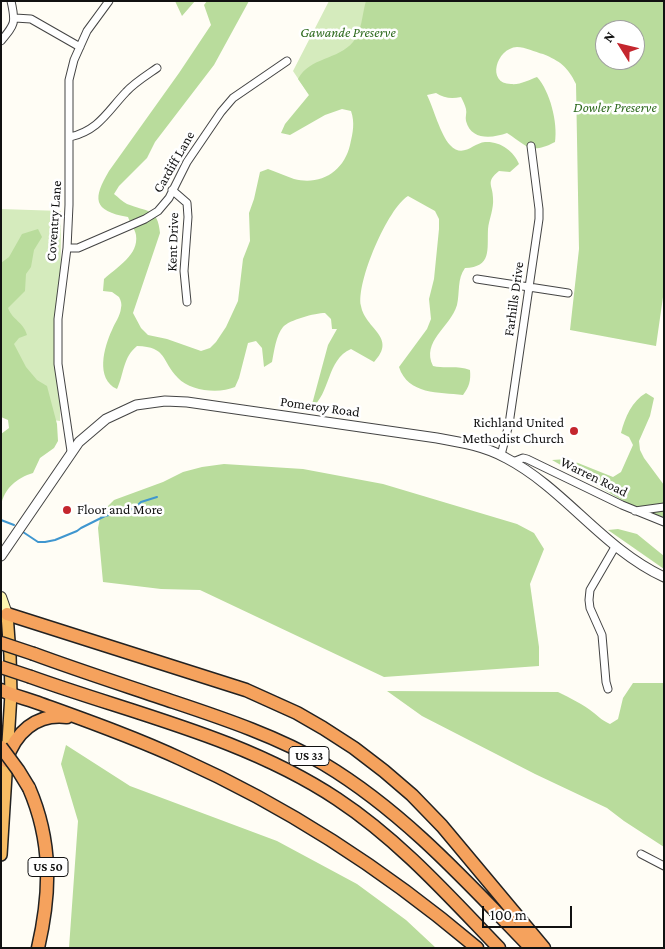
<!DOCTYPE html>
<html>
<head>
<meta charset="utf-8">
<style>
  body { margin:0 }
  #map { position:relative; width:665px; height:949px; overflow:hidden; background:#fffdf5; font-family:"Crimson Pro",serif }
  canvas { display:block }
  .frame { position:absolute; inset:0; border:2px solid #111; pointer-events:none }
  .north { position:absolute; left:595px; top:20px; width:50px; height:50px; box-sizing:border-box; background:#fff; border:1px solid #a0a0a0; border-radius:50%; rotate:306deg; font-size:14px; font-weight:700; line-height:20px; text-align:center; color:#111 }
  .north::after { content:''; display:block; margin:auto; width:18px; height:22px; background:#c4262e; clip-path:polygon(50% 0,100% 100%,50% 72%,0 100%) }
  .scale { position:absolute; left:482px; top:906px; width:90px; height:22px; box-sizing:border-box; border:2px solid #111; border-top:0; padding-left:6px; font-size:15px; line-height:18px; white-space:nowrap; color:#111; -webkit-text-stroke:4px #fff; paint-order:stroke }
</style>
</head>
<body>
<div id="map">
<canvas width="665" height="949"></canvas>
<div class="frame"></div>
<div class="north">N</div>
<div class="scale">100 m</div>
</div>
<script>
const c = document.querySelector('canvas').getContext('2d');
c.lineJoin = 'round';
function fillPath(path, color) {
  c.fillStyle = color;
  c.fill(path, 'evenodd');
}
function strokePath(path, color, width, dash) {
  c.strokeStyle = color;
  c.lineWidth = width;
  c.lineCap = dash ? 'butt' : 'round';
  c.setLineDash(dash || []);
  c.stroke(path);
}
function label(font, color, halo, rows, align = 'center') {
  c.font = font + ' "Crimson Pro",serif';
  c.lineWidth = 5;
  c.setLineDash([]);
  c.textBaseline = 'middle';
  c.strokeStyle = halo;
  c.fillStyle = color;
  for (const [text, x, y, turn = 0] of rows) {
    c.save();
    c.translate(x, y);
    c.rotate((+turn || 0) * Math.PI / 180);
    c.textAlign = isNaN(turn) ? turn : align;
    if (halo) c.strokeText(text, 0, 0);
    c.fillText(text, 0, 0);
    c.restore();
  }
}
const green = new Path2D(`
  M329 1H431L309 95 293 71Z
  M1 209 61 211 60 421 1 413Z`);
const forest = new Path2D(`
  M175 1H195L182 16Z
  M207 1H249L214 65 155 142 147 158 119 186 114 194C118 197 123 202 127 204 147 212 158 208 160 233L133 313 141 328 148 335 167 339 201 351 210 348 216 342 226 327 238 301 243 259 250 241 249 213 254 199 260 172 268 169C277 172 285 176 294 179 321 186 344 171 350 145 353 132 355 123 351 111L342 109 325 115 290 135 281 133 285 124 309 95 298 79C310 57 338 60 353 42 362 32 362 14 366 1H664V290L656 346 570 330 579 249 576 84C568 67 560 61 543 54 535 52 525 47 517 47 496 48 486 84 511 84 520 85 529 80 537 77 550 91 558 123 555 142 530 155 527 146 507 133 493 138 471 141 466 121 465 117 467 113 466 109 465 105 463 101 461 97 451 99 444 98 436 93L427 95C433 107 441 136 450 145 463 159 473 143 485 142 500 141 514 151 519 164L510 172 499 171C485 182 493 185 493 198 494 209 489 219 488 229 487 250 492 267 465 268 457 279 460 292 457 305 450 328 421 341 433 366 446 369 457 365 470 370 471 381 469 387 463 395 439 392 408 395 399 367L427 329 431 319 429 299 434 279 439 229V219L435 211 408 196C388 208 356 282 361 306 365 329 398 337 374 362L351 349C326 360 331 394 311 408L328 345 337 329H332L331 319 325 313C315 313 289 320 283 327 276 335 274 352 272 362L264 367 262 348 256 341 248 343 239 378 235 387C219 394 190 391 178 378 161 361 168 347 137 346 123 357 124 374 117 389 95 379 104 347 112 330 115 322 120 317 121 308 122 304 121 301 119 297L112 292 103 291 104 279C117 267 139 255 136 235 135 229 130 223 128 217 92 211 93 198 109 171L179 73 211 25 204 5ZM605 30H635V60H605Z
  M38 229 42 237 34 250 31 267 26 274 25 291 8 308C13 321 23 321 27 335L19 338 14 344 26 367 37 380 47 386 57 424 58 441 54 448 40 458 33 473C17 478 4 488 1 506V434L9 428 8 420 1 417V263L9 257 22 234Z
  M646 393 654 398 650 416 639 441 640 450 644 458 664 485V517L634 507 552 460 568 459 613 477 621 472 633 445 629 437 621 433C625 417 632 401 646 393Z
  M224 464 303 469 383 484 517 524 534 533 544 549 530 584 539 647V666L384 677 200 590 161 589 103 582 98 528 101 513 114 500 163 482 183 472 202 467Z
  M618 529 637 534 664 556V569L608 530Z
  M633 683H664V847L624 821 607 808 535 774 422 716 387 691 558 692C570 698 583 704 594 713 599 717 603 721 610 724L618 719 623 698Z
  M66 745 130 786 277 841 357 884 406 920 436 948H69L78 821 61 764Z`);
const stream = new Path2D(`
  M1 520 14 525
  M23 532 38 542H45L55 540 77 531 81 528 105 516 135 508 141 502 157 497`);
const minor = new Path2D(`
  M15 18 31 19 80 47
  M1 41C15 24 16 23 11 1
  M70 137C99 130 107 112 126 92 134 83 147 75 157 68
  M172 190 187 203 188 217 184 271 187 302
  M67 248H78L145 219 158 211 169 198 187 162 221 112 233 98 287 61
  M477 279 568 293
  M71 451 58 364V319L67 248 69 205V80L74 60 87 31 109 1
  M501 455 509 424 539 219V209L531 146
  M513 462 523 458 527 459 622 505 664 522
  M635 511 664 507
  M608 689 606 682 602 635 590 608 589 600 590 590 615 547
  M641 854 664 866`);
const tertiary = new Path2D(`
  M1 556 79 442 106 419 136 405 165 401 187 402 437 438C460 442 485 446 506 458 565 489 602 548 664 577`);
const secondary = new Path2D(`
  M1 597 7 614`);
const trunk = new Path2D(`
  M1 855 11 694 10 655 7 614`);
const motorway = new Path2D(`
  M7 614 246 690 297 713 323 728 354 748 384 771 412 795 442 826 544 948
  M34 654C80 671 127 686 174 702 225 719 278 737 324 764 404 812 467 882 531 948
  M31 677C134 714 245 738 337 799 399 840 448 895 499 948
  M1 690C14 696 28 699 41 704 88 721 136 738 181 759 290 808 386 871 477 948
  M6 761C15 733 36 713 67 717
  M29 788C52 841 51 892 38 948`);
const motorwayBridge = new Path2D(`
  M1 643 34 654
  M1 667 31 677
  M1 747 18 770 29 788`);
const markers = [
  [574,431,5,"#c4262e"],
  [67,510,5,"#c4262e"]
];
const shields = [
  [309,756,40],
  [48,867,40]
];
const shieldNames = [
  ["US 33",309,756],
  ["US 50",48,867]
];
const parkNames = [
  ["Gawande Preserve",348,33],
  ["Dowler Preserve",615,108]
];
const streetNames = [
  ["Cardiff Lane",174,162,-60],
  ["Coventry Lane",54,221,-86],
  ["Kent Drive",173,242,-88],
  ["Farhills Drive",514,299,-82],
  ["Pomeroy Road",320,407,8],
  ["Warren Road",594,477,26]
];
const poiNames = [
  ["Richland United",564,423],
  ["Methodist Church",564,439],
  ["Floor and More",77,510,"left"]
];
fillPath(green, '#d5ebbd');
fillPath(forest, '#b9dc9c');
strokePath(stream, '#3f96cf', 2);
strokePath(minor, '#444', 9);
strokePath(tertiary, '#444', 11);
strokePath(secondary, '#333', 12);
strokePath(trunk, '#222', 14);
strokePath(motorway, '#222', 15);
strokePath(minor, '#fff', 7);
strokePath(tertiary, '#fff', 9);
strokePath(secondary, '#fff6b0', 10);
strokePath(trunk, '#f7bc64', 11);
strokePath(motorway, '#f5a25d', 12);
strokePath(motorwayBridge, '#222', 15, []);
strokePath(motorwayBridge, '#f5a25d', 12);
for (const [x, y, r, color] of markers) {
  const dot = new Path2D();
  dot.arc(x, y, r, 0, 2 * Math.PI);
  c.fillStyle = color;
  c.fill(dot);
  strokePath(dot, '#fff', 2);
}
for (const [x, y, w] of shields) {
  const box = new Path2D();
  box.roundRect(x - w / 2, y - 9.5, w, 19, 4);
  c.fillStyle = '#fff';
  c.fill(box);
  strokePath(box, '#111', 1);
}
label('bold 12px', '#111', null, shieldNames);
label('italic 14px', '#2f6b1f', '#fff', parkNames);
label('14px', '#111', '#fff', streetNames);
label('14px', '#111', '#fff', poiNames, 'right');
</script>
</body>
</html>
